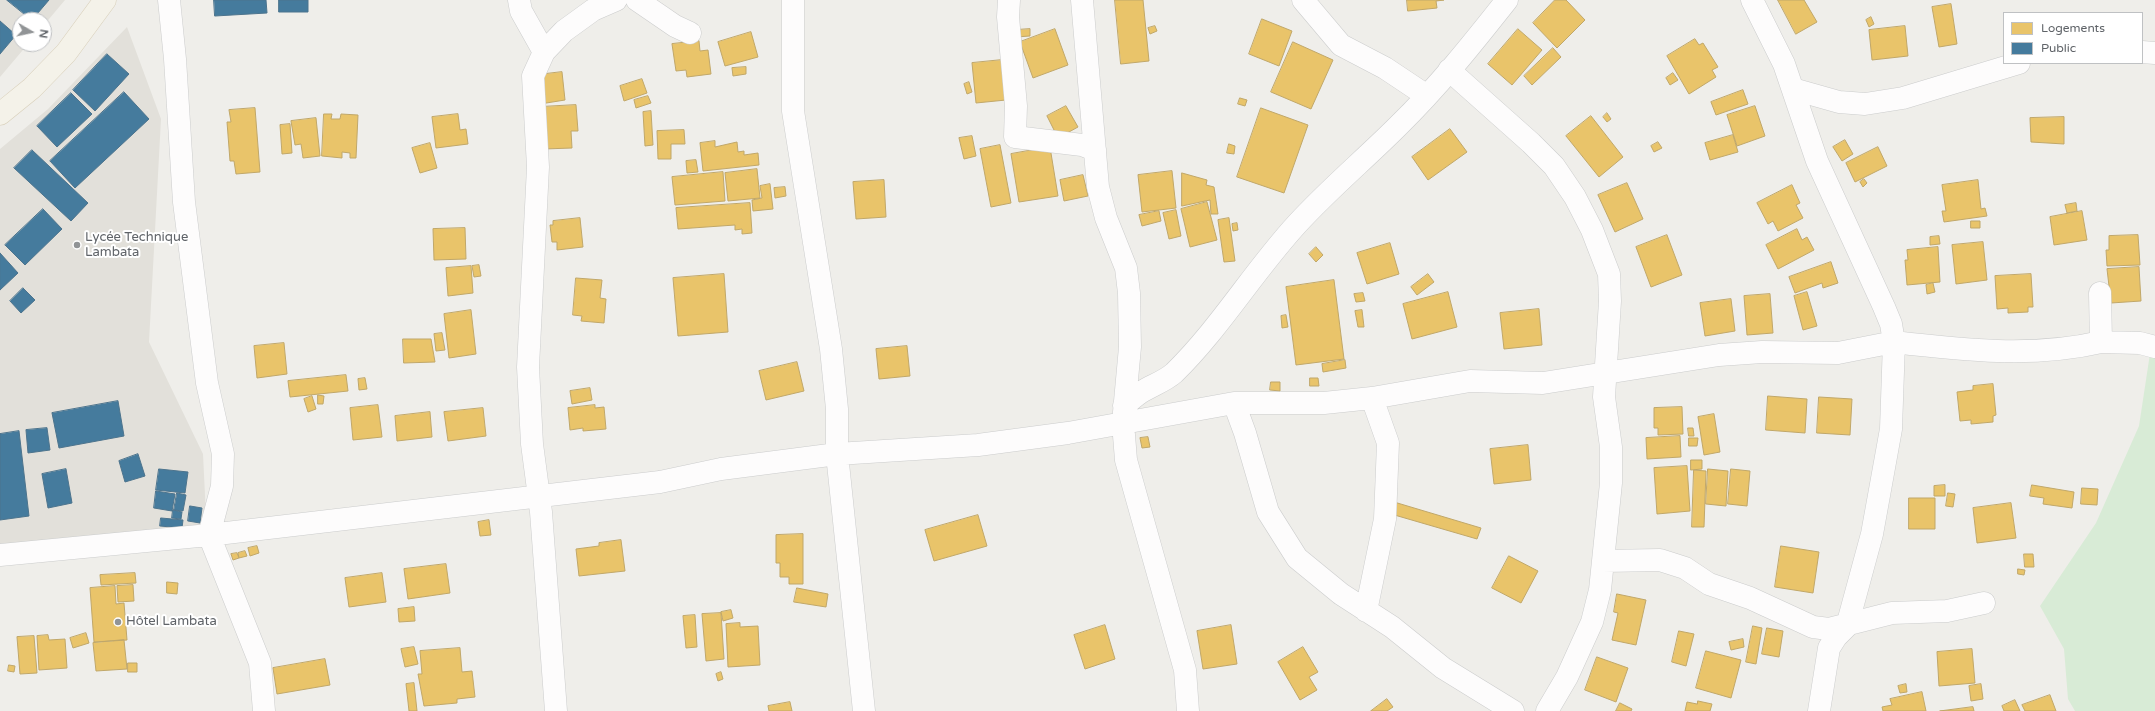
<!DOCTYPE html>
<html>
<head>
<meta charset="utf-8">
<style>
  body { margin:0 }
  #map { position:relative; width:2155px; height:711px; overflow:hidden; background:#efeeea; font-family:"Varela Round",sans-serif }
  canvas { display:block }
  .legend { position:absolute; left:2003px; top:12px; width:140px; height:52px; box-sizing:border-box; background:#fff; border:1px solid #bfc1c3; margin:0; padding:5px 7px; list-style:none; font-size:12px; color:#5f6368 }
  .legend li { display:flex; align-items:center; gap:8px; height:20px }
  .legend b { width:20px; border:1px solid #bfc1c3 }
  .north { position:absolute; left:12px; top:12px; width:40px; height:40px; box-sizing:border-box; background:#fff; border:1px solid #bfc1c3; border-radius:50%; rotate:99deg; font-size:11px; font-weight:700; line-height:16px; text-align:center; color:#5f6368 }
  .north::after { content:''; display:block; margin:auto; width:14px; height:18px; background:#919496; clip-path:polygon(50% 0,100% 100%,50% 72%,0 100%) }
</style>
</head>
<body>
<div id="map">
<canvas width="2155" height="711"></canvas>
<ul class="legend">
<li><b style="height:11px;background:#e9c46a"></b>Logements</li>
<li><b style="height:11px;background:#457b9d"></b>Public</li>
</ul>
<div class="north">N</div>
</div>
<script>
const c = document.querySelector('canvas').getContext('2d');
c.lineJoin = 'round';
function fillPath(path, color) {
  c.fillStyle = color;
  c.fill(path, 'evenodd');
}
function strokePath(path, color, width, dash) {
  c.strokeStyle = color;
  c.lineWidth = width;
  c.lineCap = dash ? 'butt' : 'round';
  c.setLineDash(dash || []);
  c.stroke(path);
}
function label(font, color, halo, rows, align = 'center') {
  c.font = font + ' "Varela Round",sans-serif';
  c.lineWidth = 4;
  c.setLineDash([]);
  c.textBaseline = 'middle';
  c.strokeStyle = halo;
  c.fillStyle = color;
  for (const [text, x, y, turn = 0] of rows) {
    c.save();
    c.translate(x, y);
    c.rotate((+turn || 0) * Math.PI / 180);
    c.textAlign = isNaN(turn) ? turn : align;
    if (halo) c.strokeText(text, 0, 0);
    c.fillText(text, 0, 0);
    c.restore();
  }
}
const education = new Path2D(`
  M0 0H65L44 25V20H20V44H28L0 77Z
  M127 27 161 119 149 342 203 454 206 516 202 529 0 544V149L48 109Z`);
const green = new Path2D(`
  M2155 345V711H2075L2068 699 2064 649 2040 606 2096 523 2139 426 2151 347Z`);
const homes = new Path2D(`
  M1115 0H1143L1149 61 1121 64Z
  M1407 0H1444L1436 1 1437 8 1408 11Z
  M1555 0H1566L1585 20 1557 48 1533 23Z
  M1778 0H1804L1817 22 1796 34Z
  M1951 4 1957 44 1939 47 1932 7Z
  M1871 17 1874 24 1869 27 1866 20Z
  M1262 19 1292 31 1279 66 1249 54Z
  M1155 26 1157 31 1150 34 1148 28Z
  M1905 26 1908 56 1872 60 1869 30Z
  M1030 29V36L1016 37V30Z
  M1055 29 1068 65 1033 78 1020 42Z
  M1518 29 1542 50 1512 85 1488 64Z
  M751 32 758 57 725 66 718 42Z
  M1695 39 1699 45 1703 43 1718 67 1712 70 1716 77 1689 94 1667 56Z
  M699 41 700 51 708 50 711 74 687 77 686 70 676 71 672 44Z
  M1293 42 1333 60 1311 109 1271 92Z
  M1553 48 1561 57 1532 85 1524 76Z
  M1002 60 1006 100 976 103 972 63Z
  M746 67V74L733 76 732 68Z
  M562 72 565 100 540 104 537 75Z
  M1673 73 1678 80 1670 85 1666 78Z
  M642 79 647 93 624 101 620 86Z
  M969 82 972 92 967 94 964 84Z
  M1743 90 1748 104 1716 115 1711 102Z
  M648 96 651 103 636 108 634 100Z
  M1240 98 1247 100 1245 106 1238 104Z
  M576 105 578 131H571L572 148 544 149 540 107Z
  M1066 106 1078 127 1058 138 1047 116Z
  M1755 106 1765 136 1737 146 1727 115Z
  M255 108 260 172 236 174 234 161H230L227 122H231L229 110Z
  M1261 108 1308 125 1284 193 1237 177Z
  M651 111 653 145 645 146 643 112Z
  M1607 113 1611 119 1607 122 1603 117Z
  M324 114H332L331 119H340L341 114 358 115 356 158H350V153L342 152V158L322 156Z
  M458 114 460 130 466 129 468 144 436 148 432 117Z
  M1591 116 1623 157 1599 177 1566 136Z
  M2064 117V144L2031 142 2030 118Z
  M316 118 320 156 303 158 301 144 295 145 291 121Z
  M290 124 292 153 282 154 280 125Z
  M1450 129 1467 152 1428 180 1412 157Z
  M684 130 685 144H671V159H658L657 131Z
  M1733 135 1738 152 1710 160 1705 143Z
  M972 136 976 156 964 159 959 138Z
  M1845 140 1853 154 1842 161 1833 147Z
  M715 141V147L737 142 738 152 744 151V155L758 153 759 165 703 171 700 143Z
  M1658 142 1662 148 1654 152 1651 146Z
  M430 143 437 168 420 173 412 148Z
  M1229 144 1235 146 1234 154 1227 153Z
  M1000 145 1011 203 991 207 980 149Z
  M1050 147 1058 196 1019 202 1011 154Z
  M1878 147 1887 166 1855 182 1846 163Z
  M696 160 698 172 687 173 686 161Z
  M757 169 760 198 728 201 725 173Z
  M1172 171 1176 208 1142 212 1138 175Z
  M723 172 725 201 675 205 672 177Z
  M1182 173 1207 180 1206 185 1214 187 1218 214H1211L1210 200 1182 206Z
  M1083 175 1088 196 1064 201 1060 180Z
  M1864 179 1867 183 1863 187 1860 182Z
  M884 180 886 217 856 219 853 182Z
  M1978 180 1981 209 1985 208 1987 216 1944 222 1942 211H1946L1942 185Z
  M1627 183 1643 219 1615 232 1598 195Z
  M770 184 773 209 753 211 752 200 762 198 760 186Z
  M1792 185 1800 203 1796 205 1803 218 1778 231 1773 221 1768 224 1757 203Z
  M785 187 786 196 775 198 774 188Z
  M1207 202 1217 240 1190 247 1181 209Z
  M750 203 752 233 742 234V229L735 230V225L678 229 676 208Z
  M2076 203 2077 211 2067 213 2065 205Z
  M1176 210 1181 236 1169 239 1163 213Z
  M1159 211 1161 221 1142 226 1139 215Z
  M2082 211 2087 240 2054 245 2050 217Z
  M580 218 583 247 557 250V242H552L550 225H553V221Z
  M1229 218 1235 261 1224 262 1218 220Z
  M1971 221H1980V228H1971Z
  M1237 223 1238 230 1233 231 1232 224Z
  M465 228 466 259 434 260 433 229Z
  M1797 229 1802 240 1807 237 1814 250 1778 269 1766 245Z
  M1667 235 1682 275 1651 287 1636 247Z
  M2138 235 2140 265 2107 266 2106 250H2109V236Z
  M1939 236 1940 244 1930 245V237Z
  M1983 242 1987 280 1956 284 1952 245Z
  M1390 243 1399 274 1367 284 1357 253Z
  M1316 247 1323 255 1316 262 1309 254Z
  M1938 247 1940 282 1907 285 1905 260H1908L1907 250Z
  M1831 262 1838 283 1823 288 1822 283 1795 293 1789 277Z
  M479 265 481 276 474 277 472 266Z
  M471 266 473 293 448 296 446 268Z
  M2139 267 2141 301 2111 303 2107 269Z
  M724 274 728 332 678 336 673 278Z
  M1428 274 1434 282 1417 295 1411 287Z
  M2031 274 2033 307H2028V312L2008 313V308L1997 309 1995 276Z
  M576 278 602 280 600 298 606 299 604 323 581 321 582 316 573 315Z
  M1334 280 1344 359 1296 365 1286 287Z
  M1933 283 1935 292 1927 294 1926 285Z
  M1448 292 1457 327 1412 339 1403 304Z
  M1807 292 1817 326 1803 330 1794 296Z
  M1363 293 1365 301 1356 302 1354 294Z
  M1770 294 1773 333 1747 335 1744 296Z
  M1731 299 1735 331 1705 336 1700 303Z
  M1539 309 1542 345 1504 349 1500 313Z
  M471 310 476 354 449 358 444 314Z
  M1362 310 1364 327H1358L1355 311Z
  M1286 315 1288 327 1282 328 1281 316Z
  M442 333 445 350 436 351 434 334Z
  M403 339H431L435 362 404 363Z
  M284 343 287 374 257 378 254 346Z
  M907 346 910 376 879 379 876 349Z
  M1345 360 1346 368 1323 372 1322 364Z
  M797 362 804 391 766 400 759 371Z
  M346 375 348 391 290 397 288 381Z
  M365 378 367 389 359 390 358 379Z
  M1310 378H1318L1319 386H1310Z
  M1271 382H1280V391L1270 390Z
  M1993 384 1996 415 1993 416V422L1971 424V420L1960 421 1957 392 1973 390V386Z
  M590 388 592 400 572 404 570 391Z
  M318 395 324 396 323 404H318Z
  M312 396 316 409 308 412 304 399Z
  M1768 396 1807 399 1805 433 1766 430Z
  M1819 397 1852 399 1850 435 1817 433Z
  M378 405 382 437 353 440 350 408Z
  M595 405V408L604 407 606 429 583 431V428L570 430 568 408Z
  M1682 407 1683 434 1658 435V428H1654V408Z
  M483 408 486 436 448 441 444 412Z
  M430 412 432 437 397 441 395 416Z
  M1714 414 1720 452 1704 455 1698 417Z
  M1688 428H1693L1694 436H1689Z
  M1680 436 1681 457 1647 459 1646 438Z
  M1148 437 1150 447 1142 448 1140 438Z
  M1689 438H1698L1697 446H1689Z
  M1528 445 1531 480 1494 484 1490 449Z
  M1691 460H1702V469L1691 470Z
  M1687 466 1690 511 1657 514 1654 468Z
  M1708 469 1728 471 1726 506 1706 504Z
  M1731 469 1750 471 1747 506 1728 504Z
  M1694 470 1706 471 1704 527H1692Z
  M1945 485V496H1934V486Z
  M2032 485 2074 492 2072 508 2043 504 2044 498 2030 496Z
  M2082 488 2098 489 2097 505 2081 504Z
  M1948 493 1955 494 1953 507 1946 506Z
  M1909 498H1935V529H1909Z
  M1394 502 1481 528 1477 539 1391 514Z
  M2011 503 2016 538 1977 543 1973 508Z
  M978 515 987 546 934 561 925 530Z
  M489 520 491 535 480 536 478 522Z
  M803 534V584H789V577H780V563H776V535Z
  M621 540 625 571 579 576 576 549 599 546V543Z
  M257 546 259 553 250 556 248 548Z
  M1781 546 1819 552 1813 593 1775 587Z
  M245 551 247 556 239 558 238 553Z
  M237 553 239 558 233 560 231 554Z
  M2024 554H2033L2034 567H2025Z
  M1509 556 1538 571 1521 603 1492 588Z
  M446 564 450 593 408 599 404 569Z
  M2018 569 2025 570 2024 575 2018 574Z
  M135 573 136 583 101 585 100 575Z
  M382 573 386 602 349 607 345 578Z
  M167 582 178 583 177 594 167 593Z
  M133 585 134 601 118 602 117 586Z
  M115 586 116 604 124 603 127 640 94 642 90 588Z
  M797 588 828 594 826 607 794 602Z
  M1617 594 1646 600 1636 645 1612 640 1618 613 1614 612Z
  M414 607 415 621 399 622 398 609Z
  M731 610 733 618 723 621 721 612Z
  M721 613 724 659 706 661 702 614Z
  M695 615 697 647 686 648 683 616Z
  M740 623V627L758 626 760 665 728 667 726 624Z
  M1105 625 1115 659 1085 669 1074 635Z
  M1231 625 1237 664 1203 669 1197 631Z
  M1753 626 1762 628 1756 664 1746 662Z
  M1767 628 1783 631 1779 657 1762 654Z
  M1679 631 1694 634 1686 666 1672 662Z
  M86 633 89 643 73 648 70 638Z
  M48 635 49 640 65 639 67 668 39 670 37 636Z
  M34 636 37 673 20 674 17 637Z
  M1743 639 1744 647 1731 650 1729 642Z
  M124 640 127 669 96 671 93 643Z
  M414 647 418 664 405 667 401 649Z
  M1303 647 1318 672 1309 677 1317 690 1300 700 1278 662Z
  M460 648 462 672 472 671 475 697 457 699V703L424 706 418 674H422L420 651Z
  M1972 649 1975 683 1939 686 1937 652Z
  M1706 651 1741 660 1731 698 1696 688Z
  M1597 657 1628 668 1616 702 1585 690Z
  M325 659 330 685 277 694 273 668Z
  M128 663H137V672H128Z
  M9 665 15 666 14 672 8 671Z
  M721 672 723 679 718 681 716 674Z
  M414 683 417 711H409L406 684Z
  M1906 684 1907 692 1900 693 1898 686Z
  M1981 684 1983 699 1971 701 1969 686Z
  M1922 692 1926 711H1883L1882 707 1892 705 1890 699Z
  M2050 695 2056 711H2025L2022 705Z
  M1387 699 1393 707 1387 711H1371Z
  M2015 700 2020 711H2004L2002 706Z
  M1698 701 1712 704 1710 711H1685L1687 702 1697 704Z
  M790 702 792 711H769L768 706Z
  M1620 703 1632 709 1631 711H1616Z
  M1973 707 1974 711H1940Z`);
const public = new Path2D(`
  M7 0H49L32 20Z
  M214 0H266L267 13 215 16Z
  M279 0H308V12H279Z
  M0 21 16 35 0 54Z
  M107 54 129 74 95 111 73 90Z
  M124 92 149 119 75 188 50 161Z
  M71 93 92 114 57 147 37 126Z
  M32 150 88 203 71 221 14 168Z
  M43 209 62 229 25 265 5 245Z
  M0 253 18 273 0 290Z
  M23 288 35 300 21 313 10 301Z
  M118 401 124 436 59 448 52 413Z
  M47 428 50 450 28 453 26 430Z
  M19 431 29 516 0 520V434Z
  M138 454 145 476 125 482 119 461Z
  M66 469 72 503 48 508 42 474Z
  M159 469 188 472 185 493 156 490Z
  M156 491 175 494 172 511 154 508Z
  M177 493 186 495 183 511 174 510Z
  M190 506 202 508 200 523 188 521Z
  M173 510 182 512 181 519 172 518Z
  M161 518 183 520 182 528 160 526Z`);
const minor = new Path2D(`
  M169 0 175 59 184 202 207 383 223 454 222 486 209 535 260 663 264 711
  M519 0 521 11 544 52
  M637 0 675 26 690 33
  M793 0V111L831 349 837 409V454L864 711
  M1009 0 1008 17 1016 106 1015 137 1082 145 1095 150
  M1082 0 1098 187 1106 218 1126 268 1129 293 1130 347 1123 423 1126 460 1185 670 1188 711
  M1303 0 1341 45 1385 68 1427 96
  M2142 52 2155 53
  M1449 70 1531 143 1554 166 1575 197 1592 230 1609 274 1610 301 1604 397 1611 447V483L1600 590 1592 622 1567 677 1547 711
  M1793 89 1839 102 1865 104 1903 98 2019 63
  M2101 342 2140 343 2155 347
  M1234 403 1245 433 1268 512 1297 558 1341 594 1392 627 1443 668 1513 711
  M1124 406C1130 401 1136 395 1143 391 1153 385 1165 381 1174 373 1220 328 1253 272 1297 224 1329 189 1365 159 1398 126 1438 87 1473 43 1507 0
  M0 555 209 535 660 482 721 469 837 454 978 445 1068 433 1234 403H1324L1372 398 1470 381 1543 383 1719 355 1762 352 1838 353 1894 342 1891 324 1884 307 1817 161 1784 64 1752 0
  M1603 561 1660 560 1685 568 1709 584 1750 598 1813 627 1829 629 1892 613 1947 611 1984 603
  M1366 611 1385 519 1388 443 1372 398
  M556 711 541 512 532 444 528 367 538 167 533 76 544 52 564 31 593 10 616 0
  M1819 711 1829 648 1836 637 1847 626 1872 534 1891 429 1894 342C1963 350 2033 358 2101 342L2100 293`);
const major = new Path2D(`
  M0 114 32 88 66 53 105 0`);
const markers = [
  [77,245,4,"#919496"],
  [118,622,4,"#919496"]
];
const poiNames = [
  ["Lycée Technique",85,238],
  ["Lambata",85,253],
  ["Hôtel Lambata",126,622]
];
fillPath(education, '#e2e0da');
fillPath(green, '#d8ebd6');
fillPath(homes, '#e9c46a');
strokePath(homes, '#c0a769', 1);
fillPath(public, '#457b9d');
strokePath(public, '#4d748d', 1);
strokePath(minor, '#cbcccc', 23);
strokePath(major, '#d7ceb8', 23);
strokePath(minor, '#fdfcfc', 22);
strokePath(major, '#f4f2e9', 22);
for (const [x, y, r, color] of markers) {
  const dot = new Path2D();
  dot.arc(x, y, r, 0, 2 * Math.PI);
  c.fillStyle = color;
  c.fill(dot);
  strokePath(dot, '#fff', 1.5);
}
label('13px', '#5f6368', '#fff', poiNames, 'left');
</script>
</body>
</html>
